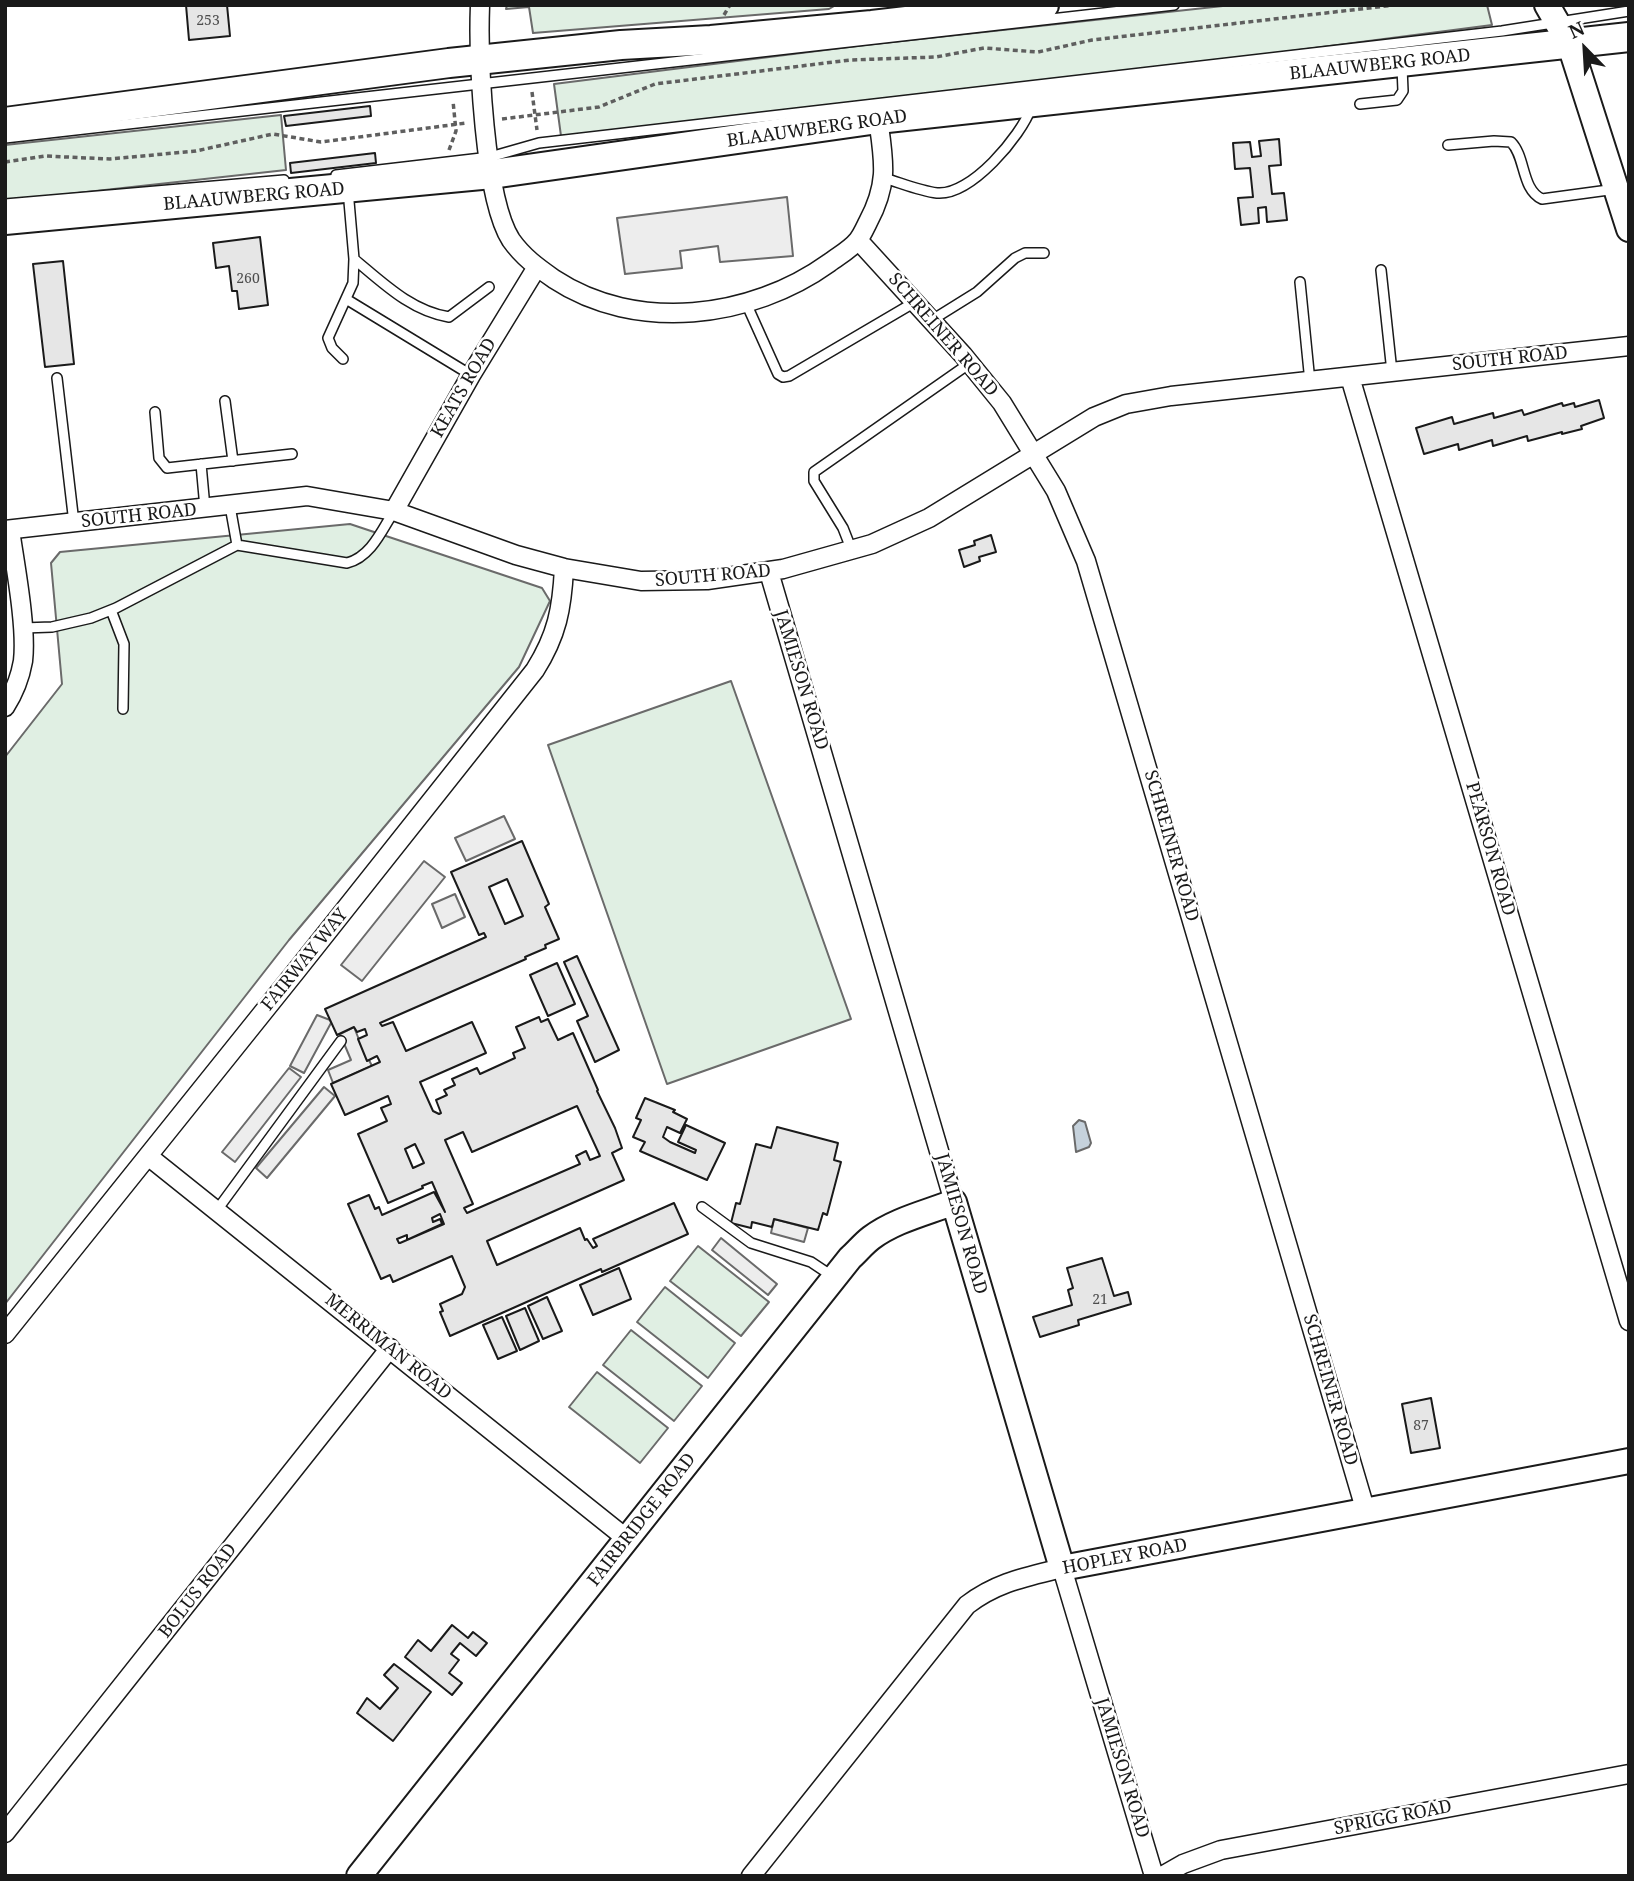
<!DOCTYPE html>
<html>
<head>
<meta charset="utf-8">
<style>
  body { margin:0 }
  #map { position:relative; width:1634px; height:1881px; overflow:hidden; background:#fff; font-family:"Noto Serif",serif }
  canvas { display:block }
  .frame { position:absolute; inset:0; border:7px solid #1a1a1a; pointer-events:none }
  .north { position:absolute; left:1550px; top:14px; width:70px; height:70px; -webkit-text-stroke:5px #fff; paint-order:stroke; rotate:336deg; font-size:19px; font-weight:700; line-height:28px; text-align:center; color:#1a1a1a }
  .north::after { content:''; display:block; margin:auto; width:24px; height:32px; background:#1a1a1a; clip-path:polygon(50% 0,100% 100%,50% 72%,0 100%) }
</style>
</head>
<body>
<div id="map">
<canvas width="1634" height="1881"></canvas>
<div class="frame"></div>
<div class="north">N</div>
</div>
<script>
const c = document.querySelector('canvas').getContext('2d');
c.lineJoin = 'round';
function fillPath(path, color) {
  c.fillStyle = color;
  c.fill(path, 'evenodd');
}
function strokePath(path, color, width, dash) {
  c.strokeStyle = color;
  c.lineWidth = width;
  c.lineCap = dash ? 'butt' : 'round';
  c.setLineDash(dash || []);
  c.stroke(path);
}
function label(font, color, halo, rows, align = 'center') {
  c.font = font + ' "Noto Serif",serif';
  c.lineWidth = 5;
  c.setLineDash([]);
  c.textBaseline = 'middle';
  c.strokeStyle = halo;
  c.fillStyle = color;
  for (const [text, x, y, turn = 0] of rows) {
    c.save();
    c.translate(x, y);
    c.rotate((+turn || 0) * Math.PI / 180);
    c.textAlign = isNaN(turn) ? turn : align;
    if (halo) c.strokeText(text, 0, 0);
    c.fillText(text, 0, 0);
    c.restore();
  }
}
const green = new Path2D(`
  M507 5H836L829 9 533 33 529 7 506 9Z
  M1232 5H1487L1492 25 874 105 561 136 554 84 865 45Z
  M281 115 286 170 5 201V145Z
  M350 524 542 588 550 601 519 667 289 940 5 1304V757L62 684 51 563 60 552Z
  M731 681 851 1019 667 1084 548 745Z
  M698 1246 769 1302 741 1336 670 1281Z
  M665 1287 735 1343 708 1378 637 1322Z
  M631 1330 702 1386 674 1421 603 1365Z
  M597 1372 668 1428 640 1463 569 1407Z`);
const parking = new Path2D(`
  M787 197 793 256 720 262 718 246 680 251 682 268 625 274 617 218Z
  M504 816 515 839 466 861 455 838Z
  M424 861 445 877 362 981 341 965Z
  M455 894 465 917 442 928 432 904Z
  M317 1015 330 1020 331 1023 304 1073 290 1066Z
  M354 1027 367 1060H369L372 1066 333 1083 328 1070 351 1060 340 1034Z
  M289 1068 301 1077 235 1162 222 1152Z
  M324 1087 335 1096 267 1178 256 1168Z
  M774 1219 808 1228 804 1242 771 1233Z
  M721 1238 777 1284 768 1295 712 1250Z`);
const water = new Path2D(`
  M1079 1120 1085 1122 1091 1143 1089 1147 1076 1152 1073 1126Z`);
const building = new Path2D(`
  M186 5H227L230 36 189 40Z
  M370 106 371 116 286 126 284 116Z
  M1279 139 1281 165 1269 166 1272 194 1284 193 1287 220 1267 222 1266 207 1258 208 1259 223 1241 225 1238 198 1253 197 1250 168 1235 169 1233 143 1250 142 1252 157 1261 156 1259 141Z
  M375 153 376 163 291 173 290 163Z
  M260 237 268 305 239 309 237 291H232L229 266 216 268 213 243Z
  M63 261 74 364 45 367 33 264Z
  M1599 400 1604 418 1581 426 1582 429 1562 434V432L1528 441 1527 436 1493 446 1492 440 1459 450 1458 444 1424 454 1416 428 1452 417 1454 424 1493 413 1494 418 1522 410 1524 415 1562 403 1563 406 1574 403 1575 407Z
  M991 535 996 552 979 557 980 561 964 567 959 550 975 545 974 541Z
  M522 841 549 904 545 907 559 939 545 945 546 948 525 957 526 959 380 1023 382 1026 393 1022 406 1051 472 1022 486 1053 420 1082 433 1111 439 1114 441 1113 436 1100 447 1095 444 1090 455 1085 452 1079 477 1068 480 1074 515 1058 513 1053 525 1048 516 1027 539 1017 541 1022 548 1019 558 1040 573 1033 598 1090 597 1091 615 1128 622 1148 612 1153 624 1180 487 1241 497 1265 580 1228 585 1240 587 1239 593 1248 597 1246 593 1239 674 1203 688 1234 602 1272 601 1269 450 1336 440 1312 443 1311 440 1304 462 1294 465 1287 452 1256 393 1282 390 1275 381 1279 348 1204 369 1195 375 1209 379 1207 382 1215 434 1192 445 1212 432 1182 422 1186 423 1188 388 1203 358 1134 387 1121 381 1108 391 1104 388 1096 345 1115 331 1084 380 1062 377 1056 367 1061 358 1039 367 1035 365 1029 357 1032 354 1027 337 1035 325 1009 486 937 484 933 479 935 451 872ZM507 879 523 916 505 924 489 887ZM577 1106 600 1156 590 1160 586 1151 576 1156 580 1164 467 1213 464 1208 473 1204 445 1140 463 1132 472 1152ZM415 1144 424 1163 413 1168 405 1149ZM440 1214 444 1224 400 1243H399L397 1239 407 1235V1239H409L442 1224 440 1219 433 1222 432 1218Z
  M577 956 619 1050 595 1062 577 1021 588 1016 564 962Z
  M557 963 575 1004 548 1016 530 975Z
  M645 1098 675 1110 673 1112 687 1119 680 1133 667 1127 663 1137 670 1142 695 1153 696 1150 678 1142 686 1125 725 1143 707 1180 640 1151 645 1142 633 1137 641 1120 636 1118Z
  M777 1127 838 1143 834 1160 841 1162 827 1215 823 1213 818 1230 774 1219 772 1227 752 1222 751 1228 731 1223 736 1203 740 1204 756 1144 771 1148Z
  M1102 1258 1114 1296 1128 1292 1131 1304 1078 1320 1079 1325 1040 1337 1033 1317 1072 1305 1068 1290 1073 1288 1067 1268Z
  M619 1268 631 1299 593 1315 580 1285Z
  M547 1297 562 1331 543 1339 528 1306Z
  M525 1308 539 1341 520 1350 506 1316Z
  M502 1317 517 1351 498 1359 483 1325Z
  M1431 1398 1440 1448 1411 1453 1402 1404Z
  M452 1625 468 1638 473 1632 487 1643 476 1656 460 1643 451 1654 459 1660 449 1673 462 1683 452 1695 405 1657 418 1640 431 1651Z
  M394 1664 431 1692 393 1741 357 1713 367 1698 380 1709 398 1688 384 1675Z`);
const path = new Path2D(`
  M724 15 730 5
  M532 92 537 130
  M502 119 599 107 655 84 850 60 936 57 984 48 1038 52 1092 40 1395 5
  M449 150 456 131 453 101
  M5 162 45 156 110 159 196 151 273 134 321 142 466 123`);
const lane = new Path2D(`
  M1360 104 1397 100 1403 91 1402 67
  M5 138 1174 5
  M1448 145 1494 141 1511 142C1526 157 1521 189 1542 199L1616 189
  M336 175 490 157 539 143 1502 31 1629 11
  M884 178C901 183 920 191 937 193 971 196 1021 136 1031 108
  M5 204 284 180
  M354 259C383 283 411 311 449 317L489 287
  M1381 270 1392 372
  M1300 282 1310 382
  M346 299 471 375
  M746 303 778 374 783 377 789 376 915 302
  M932 320 977 292 1015 258 1025 253H1044
  M343 359 332 348 328 338 353 283 354 259 348 190
  M57 378 74 523
  M225 401 233 461
  M155 412 159 458 167 468 292 454
  M201 464 205 508
  M230 506 237 545 347 563C371 557 382 530 394 511
  M852 551 843 528 814 481V472L970 363
  M111 610 124 644 123 709
  M23 628 52 627 91 618 116 608 237 545
  M702 1207 751 1243 811 1262 832 1276
  M217 1210 341 1041`);
const street = new Path2D(`
  M480 5C478 58 484 198 511 240 523 257 537 267 554 279 636 333 751 319 829 263 838 256 850 250 858 240 862 235 865 228 868 222 889 183 884 161 878 119
  M858 240 963 355 1002 403 1056 491 1086 561 1366 1512
  M1350 377 1629 1321
  M394 511 471 375 537 267
  M5 530 307 496 394 511 516 555 564 568 641 581 707 580 783 569 872 544 929 518 1094 417 1126 404 1171 396 1629 346
  M769 572 954 1202
  M5 707C14 693 20 678 23 661 27 627 15 565 10 530
  M148 1156 627 1539
  M5 1334 297 970 535 670C557 635 562 609 564 568
  M5 1833 390 1348
  M751 1876 967 1605C997 1582 1026 1577 1062 1568L1154 1876
  M1162 1876 1183 1864 1221 1850 1629 1774`);
const secondary = new Path2D(`
  M1547 5 1570 45 1629 229
  M359 1876 850 1258C857 1252 863 1244 871 1238 895 1220 926 1213 954 1202L1062 1568 1629 1461`);
const primary = new Path2D(`
  M5 122 449 63 621 45 711 40 872 25 1044 5
  M5 220 492 174 878 119 1629 37`);
const numberNames = [
  ["253",208,21],
  ["260",248,279],
  ["21",1100,1300],
  ["87",1421,1426]
];
const streetNames = [
  ["BLAAUWBERG ROAD",1380,65,-6],
  ["BLAAUWBERG ROAD",817,129,-8],
  ["BLAAUWBERG ROAD",254,197,-5],
  ["SCHREINER ROAD",943,335,49],
  ["SOUTH ROAD",1510,359,-6],
  ["KEATS ROAD",464,388,-60],
  ["SOUTH ROAD",139,516,-6],
  ["SOUTH ROAD",713,576,-5],
  ["JAMIESON ROAD",801,680,73],
  ["SCHREINER ROAD",1171,846,74],
  ["PEARSON ROAD",1490,849,74],
  ["FAIRWAY WAY",305,960,-51],
  ["JAMIESON ROAD",961,1224,74],
  ["MERRIMAN ROAD",388,1347,39],
  ["SCHREINER ROAD",1330,1390,74],
  ["FAIRBRIDGE ROAD",642,1520,-52],
  ["HOPLEY ROAD",1125,1557,-11],
  ["BOLUS ROAD",198,1591,-52],
  ["JAMIESON ROAD",1122,1768,73],
  ["SPRIGG ROAD",1393,1818,-11]
];
fillPath(green, '#e0efe3');
strokePath(green, '#6a6a6a', 2);
fillPath(parking, '#ededed');
strokePath(parking, '#6a6a6a', 2);
fillPath(water, '#c6d2dc');
strokePath(water, '#6a6a6a', 2);
fillPath(building, '#e6e6e6');
strokePath(building, '#1a1a1a', 2);
strokePath(lane, '#1a1a1a', 12);
strokePath(street, '#1a1a1a', 21);
strokePath(secondary, '#1a1a1a', 28);
strokePath(primary, '#1a1a1a', 32);
strokePath(path, '#5f5f5f', 3.5, [5, 3.5]);
strokePath(lane, '#fff', 9);
strokePath(street, '#fff', 18);
strokePath(secondary, '#fff', 24);
strokePath(primary, '#fff', 28);
label('14px', '#4d4d4d', null, numberNames);
label('18px', '#1a1a1a', '#fff', streetNames);
</script>
</body>
</html>
